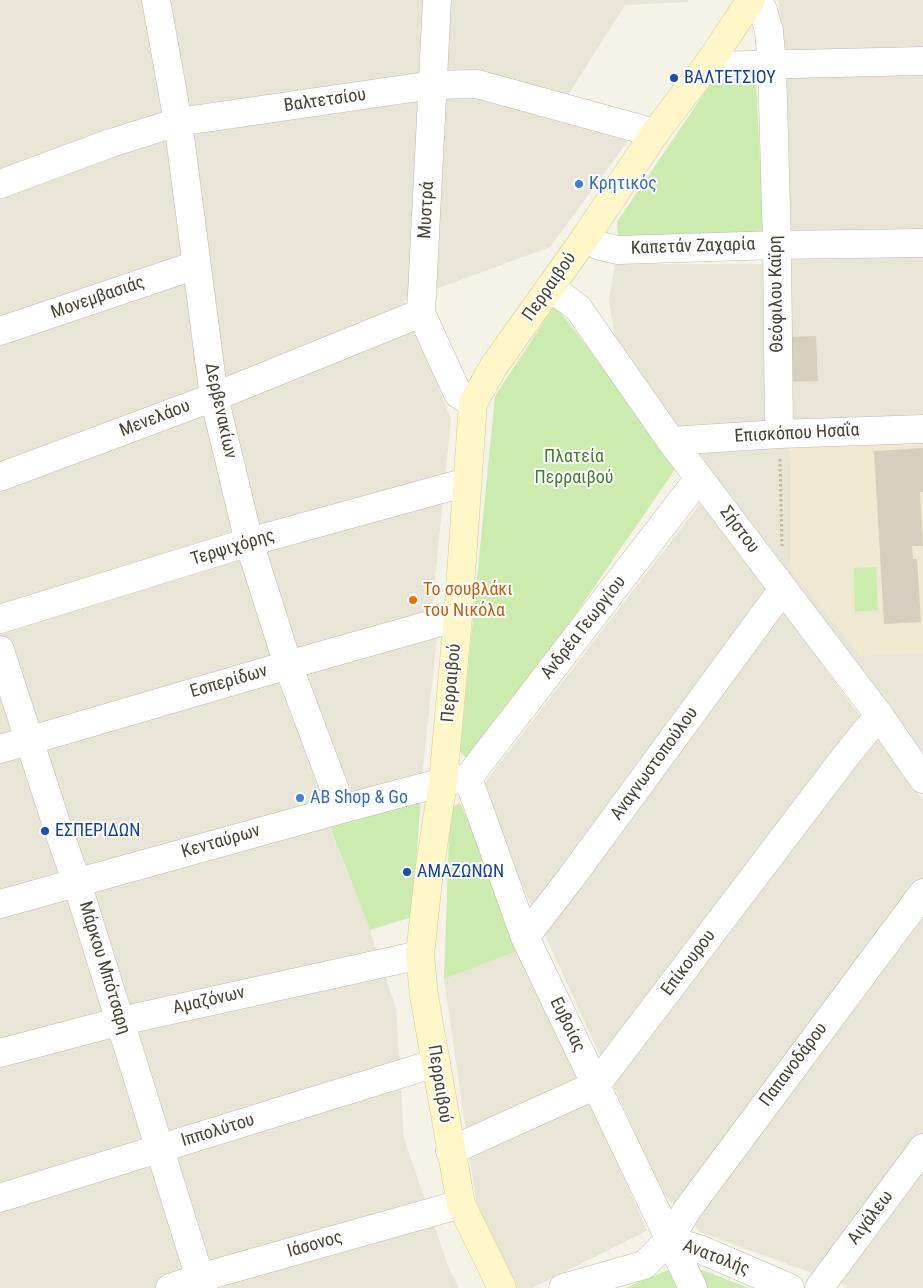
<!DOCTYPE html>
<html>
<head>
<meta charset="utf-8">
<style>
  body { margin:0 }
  canvas { display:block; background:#f5f2e8 }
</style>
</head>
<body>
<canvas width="923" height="1288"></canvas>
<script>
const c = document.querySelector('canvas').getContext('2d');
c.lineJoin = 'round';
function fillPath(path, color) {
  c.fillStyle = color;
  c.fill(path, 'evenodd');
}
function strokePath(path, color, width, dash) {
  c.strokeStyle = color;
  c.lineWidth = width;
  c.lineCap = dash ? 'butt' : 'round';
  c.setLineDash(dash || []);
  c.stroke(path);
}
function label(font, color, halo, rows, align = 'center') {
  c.font = font + ' "Roboto Condensed",sans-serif';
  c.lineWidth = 4;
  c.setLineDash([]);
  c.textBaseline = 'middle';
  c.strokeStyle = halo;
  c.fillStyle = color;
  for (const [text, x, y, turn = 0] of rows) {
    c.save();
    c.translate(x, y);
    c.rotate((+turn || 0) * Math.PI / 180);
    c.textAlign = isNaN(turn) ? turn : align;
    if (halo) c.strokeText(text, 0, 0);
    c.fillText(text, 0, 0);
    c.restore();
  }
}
const residential = new Path2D(`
  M0 0H688V2L625 5 553 119 628 141 550 247 404 301 451 419 431 619 0 737Z
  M779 0H923V756L616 345 609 300 615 264H787Z
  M703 500 861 718 923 800V1288H846L847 1286 700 1232 662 1192 479 790Z
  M438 629 422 776 321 806 370 930 396 1008 404 1139 449 1268 459 1288H0V760Z
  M525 948 647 1231 532 1288H514L477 1207 444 979Z`);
const education = new Path2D(`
  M923 438V653L860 656 791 570 790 440Z`);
const green = new Path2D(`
  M756 81 764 242H618L617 222 711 83Z
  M555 305 678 465 472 765 460 751 495 396Z
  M876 567 878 610 855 612 854 568Z
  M421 796 412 917 370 930 330 827Z
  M460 803 525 948 444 979 450 808Z
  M697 1268 749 1288H706Z
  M670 1269 679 1288H625Z`);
const building = new Path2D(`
  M816 336 818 381 788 382 786 337Z
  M923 448V492H920L923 546H912L913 559H917L921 622 884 624 874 451Z`);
const path = new Path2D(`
  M780 459 782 546`);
const street = new Path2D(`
  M156 0 178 122 214 397 249 542 288 665 342 809
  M437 0 421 313 458 394 473 403
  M758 0 763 10 769 31 772 65 777 245 779 434
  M707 66 923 61
  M0 184 111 143 178 122 433 85 477 84 655 133
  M585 238 600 246 618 250 777 245 923 243
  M550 287 578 308 671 441 879 715 923 779
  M0 331 196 265
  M671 441 779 434 923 429
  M0 477 214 397 421 313
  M0 619 249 542 467 482
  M0 650 58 829 77 883 203 1288
  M0 749 288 665 458 617
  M468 778 699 478
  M0 904 342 809 443 782 468 778 525 937 693 1288
  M525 937 570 879 783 589
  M0 1053 121 1021 420 955
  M450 1151 596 1085 842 761 879 715
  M0 1198 436 1063
  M669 1240 702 1250 790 1288
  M170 1288 199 1278 461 1204
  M563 1288 644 1265 669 1240 687 1210 923 893
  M819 1288 923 1148`);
const secondary = new Path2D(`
  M502 1288 461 1204 424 996 420 955 429 872 443 782 458 617 473 403 494 366 585 238 655 133 687 91 707 66 751 0`);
const markers = [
  [674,78,5,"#1a4fb4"],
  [579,184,5,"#3f7fe0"],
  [413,600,5,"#e8710a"],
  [300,798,5,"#3f7fe0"],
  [45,831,5,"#1a4fb4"],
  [407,872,5,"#1a4fb4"]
];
const transitNames = [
  ["ΒΑΛΤΕΤΣΙΟΥ",684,78],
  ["ΕΣΠΕΡΙΔΩΝ",55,831],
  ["ΑΜΑΖΩΝΩΝ",417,872]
];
const streetNames = [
  ["Βαλτετσίου",325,101,-8],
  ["Μυστρά",427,210,-87],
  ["Καπετάν Ζαχαρία",693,247,-2],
  ["Περραιβού",550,287,-55],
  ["Θεόφιλου Καϊρη",777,294,-91],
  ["Μονεμβασιάς",98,298,-19],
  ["Δερβενακίων",220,411,78],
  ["Μενελάου",155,419,-21],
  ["Επισκόπου Ησαΐα",797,434,-3],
  ["Σήστου",739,530,53],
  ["Τερψιχόρης",233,548,-17],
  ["Ανδρέα Γεωργίου",584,628,-52],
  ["Εσπερίδων",229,682,-16],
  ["Περραιβού",452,683,-85],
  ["Αναγνωστοπούλου",655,764,-54],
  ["Κενταύρων",221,842,-16],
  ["Επίκουρου",689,963,-53],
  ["Μάρκου Μπότσαρη",104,968,73],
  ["Αμαζόνων",209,1001,-13],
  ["Ευβοίας",567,1025,64],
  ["Παπανοδάρου",794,1065,-53],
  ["Περραιβού",439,1084,81],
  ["Ιππολύτου",218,1131,-17],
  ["Αιγάλεω",871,1218,-53],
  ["Ιάσονος",315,1245,-16],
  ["Ανατολής",716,1258,21]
];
const shopNames = [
  ["Κρητικός",589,184],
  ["AB Shop & Go",310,798]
];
const parkNames = [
  ["Πλατεία",574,457],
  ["Περραιβού",574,478]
];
const foodNames = [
  ["Το σουβλάκι",423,590],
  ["του Νικόλα",423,611]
];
fillPath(residential, '#e9e5d6');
fillPath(education, '#efe9d2');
fillPath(green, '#cbebaf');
fillPath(building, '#d7cfbd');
strokePath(street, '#c1bbaa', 29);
strokePath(secondary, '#d7cb96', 29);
strokePath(path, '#c4b99b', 3, [2.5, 2.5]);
strokePath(street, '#fff', 28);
strokePath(secondary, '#fff7c8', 28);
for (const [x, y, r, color] of markers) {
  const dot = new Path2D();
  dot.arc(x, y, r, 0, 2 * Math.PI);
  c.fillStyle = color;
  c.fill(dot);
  strokePath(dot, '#fff', 2);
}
label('18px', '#164399', '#fff', transitNames, 'left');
label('18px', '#494336', '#fff', streetNames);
label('18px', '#366cbe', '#fff', shopNames, 'left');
label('18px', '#407f26', '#fff', parkNames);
label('18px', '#c56008', '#fff', foodNames, 'left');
</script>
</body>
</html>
